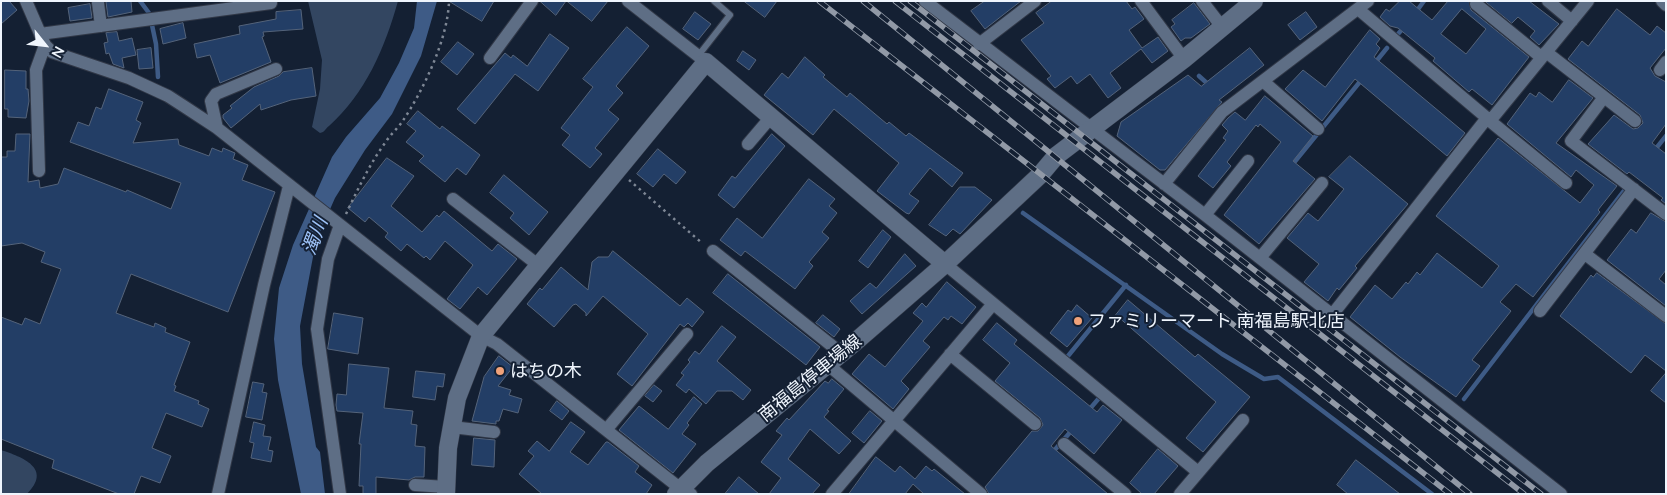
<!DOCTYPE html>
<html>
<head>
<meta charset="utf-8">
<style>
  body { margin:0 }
  #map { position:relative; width:1667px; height:495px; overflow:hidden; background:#142033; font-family:Lato,sans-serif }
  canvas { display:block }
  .frame { position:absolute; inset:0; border:2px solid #eff5fd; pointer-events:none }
  .north { position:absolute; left:20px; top:20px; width:50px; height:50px; -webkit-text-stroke:4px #142033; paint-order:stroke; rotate:119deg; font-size:14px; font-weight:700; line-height:20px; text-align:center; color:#eff5fd }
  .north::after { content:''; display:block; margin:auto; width:18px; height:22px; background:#eff5fd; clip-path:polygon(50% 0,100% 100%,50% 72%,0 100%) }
</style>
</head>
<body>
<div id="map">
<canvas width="1667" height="495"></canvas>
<div class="frame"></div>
<div class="north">N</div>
</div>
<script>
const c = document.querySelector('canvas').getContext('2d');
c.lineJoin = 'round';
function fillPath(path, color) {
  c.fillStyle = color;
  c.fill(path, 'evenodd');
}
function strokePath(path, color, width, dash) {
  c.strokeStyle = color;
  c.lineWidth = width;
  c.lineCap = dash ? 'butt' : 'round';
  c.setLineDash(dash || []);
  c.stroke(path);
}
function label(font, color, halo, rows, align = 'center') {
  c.font = font + ' Lato,"Noto Sans JP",sans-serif';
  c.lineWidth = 4;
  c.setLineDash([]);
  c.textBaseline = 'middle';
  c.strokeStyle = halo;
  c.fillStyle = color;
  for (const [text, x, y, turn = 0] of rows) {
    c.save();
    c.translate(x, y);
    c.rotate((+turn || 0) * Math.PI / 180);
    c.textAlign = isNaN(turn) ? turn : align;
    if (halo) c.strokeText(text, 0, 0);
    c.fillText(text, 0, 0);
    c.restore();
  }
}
const green = new Path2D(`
  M308 1H398C385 48 365 94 329 126 325 129 325 132 320 133L312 127 320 89 322 60Z
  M1 450C22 457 53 468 27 494H1Z`);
const water = new Path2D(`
  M417 1H437L421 56 392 114 365 150 335 198 316 241 300 326 302 364 316 447 320 452 325 494H301L278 380 274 339 279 288 293 245 332 157 346 137 380 98 399 63 414 28Z`);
const stream = new Path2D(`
  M140 1 149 13
  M1416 12 1424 1
  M152 25 156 44 158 77
  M1398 34 1405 26
  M1374 64 1387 48
  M1199 76 1209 85
  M1654 151 1666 136
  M1292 165 1363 78
  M1023 213 1222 354 1264 379 1278 377 1432 494
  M1068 356 1126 285
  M1464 399 1626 188
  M1088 411 1100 397
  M1052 453 1073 429`);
const building = new Path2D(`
  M1 1H9L17 10 1 24Z
  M131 1 132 12 108 17 106 2Z
  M449 1H494L482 21Z
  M540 1H566L556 15Z
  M567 1H608L592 21Z
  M744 1H777L765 17Z
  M985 1H1021L985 29 971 11Z
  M1052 1H1126L1132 9 1135 7 1144 19 1129 30 1142 48 1158 37 1168 51 1152 63 1141 49 1110 73 1121 88 1108 98 1090 74 1077 84 1071 76 1055 88 1047 79 1051 76 1021 40 1044 23 1036 13Z
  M1400 1H1409L1432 20 1448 1H1469L1471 10 1529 57 1492 105 1472 89 1469 92 1433 61 1435 58 1398 28 1390 26 1380 17 1386 9 1389 11ZM1462 9 1486 29 1466 54 1441 34Z
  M1485 1H1529L1559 24 1539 45 1530 37 1535 31 1518 17 1512 23Z
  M1194 3 1210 24 1191 38H1185L1181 41 1171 27 1175 24 1172 20Z
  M90 4 92 18 70 21 68 8Z
  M1617 9 1650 35 1657 26 1666 33V48L1650 68 1655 76 1666 82V124L1652 143 1666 154V204L1661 200 1663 198 1629 172 1627 174 1588 144 1614 115 1633 129 1638 128 1643 123 1640 115 1568 59 1582 41 1588 46Z
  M301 10 303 29 263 32 264 36 262 37 271 62 220 83 210 55 197 58 194 44 240 34 239 26 276 19V12Z
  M695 12 711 24 698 40 683 29Z
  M1306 12 1317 27 1300 40 1288 25Z
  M183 23 186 38 163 44 160 29Z
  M627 27 649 46 616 86 623 93 608 110 619 119 595 148 602 154 590 168 562 145 570 135 561 128 593 87 583 79Z
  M1370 30 1380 39 1376 44 1380 48 1374 57 1465 133 1447 156 1355 79 1322 121 1285 89 1303 70 1325 87Z
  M117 32 119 41 132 38 136 55 122 58 124 68 113 64 109 53 106 54 104 43 108 42 106 33Z
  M550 34 569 48 538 91 515 74 475 124 457 109 505 53 511 58 513 55 527 66Z
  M458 42 474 54 457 75 441 62Z
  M151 48 153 68 139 69 137 50Z
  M1250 48 1264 65 1219 100 1222 102 1165 170H1160L1117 136 1121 122 1188 75 1201 86Z
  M743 51 756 60 749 70 737 61Z
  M805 57 825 75 823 77 847 97 850 93 887 124 889 122 906 136 909 133 963 173 952 187 930 168 909 194 919 201 909 214 906 213 877 191 899 163 834 109 813 135 764 95 782 73 788 78Z
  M312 68 316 96 291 100 261 110 260 104 231 128 223 118V115L232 108 230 106 254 87 279 76 283 72Z
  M5 70 26 71V89H28L29 101 26 118 8 117V109H5Z
  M1569 80 1593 98 1556 143 1617 186 1598 210 1600 212 1533 297 1516 284 1500 302 1511 311 1472 360 1480 366 1456 397 1400 357 1350 317 1375 285 1392 299 1406 282 1408 284 1417 272 1420 275 1437 253 1482 288 1499 266 1436 216 1498 138 1580 203 1594 185 1576 170 1571 177 1507 124 1530 93 1536 97 1539 92 1552 102Z
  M109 89 143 102 136 120 141 123 133 143 178 139 179 145 209 156 212 148 222 152 223 148 235 153 233 159 248 165 242 180 275 192 228 312 131 274 116 313 154 327 155 323 166 328 165 332 190 342 174 385 176 386 174 391 199 401 198 404 209 409 202 427 166 413 152 448 171 456 160 483 141 476 134 494H119L52 468 54 460 1 439V317L22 325 25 318 40 324 61 269 41 262 45 252 22 243 1 246V157H7V151H15L16 134H30L28 182 39 180 40 188 58 184 64 168 126 192 127 190 171 209 181 183 70 142 78 122 89 126 96 107 101 109Z
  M1265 96 1313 136 1293 161 1315 179 1259 244 1224 215 1281 142 1260 124 1258 127 1256 125 1227 162 1231 166 1213 188 1198 176 1226 140 1223 138 1228 131 1222 125 1228 118 1235 112 1245 120Z
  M418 111 440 129 442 126 480 155 466 175 457 168 445 182 419 161 424 156 406 142 416 131 407 124Z
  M772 134 785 146 734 208 718 195 732 176 735 178Z
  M658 149 686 172 676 184 664 174 653 187 637 174Z
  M1350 156 1408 204 1355 266 1357 268 1339 290 1337 288 1328 301 1304 282 1319 264 1287 238 1308 213 1318 221 1344 189 1329 177Z
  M387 158 414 176 391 206 422 232 437 215 439 217 444 211 492 251 498 244 517 259 487 295 478 287 460 309 447 299 473 265 445 241 430 260 426 256 424 258 407 244 401 251 385 237 388 233 369 217 365 222 348 208Z
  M504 175 548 212 529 235 510 218 514 213 490 193Z
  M809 179 835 199 829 206 837 213 822 232 829 238 809 262 813 266 795 289 745 251 741 256 720 240 737 218 762 238Z
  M960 187H975L992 200 960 234 953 229 946 236 929 225Z
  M1651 213 1666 222V270L1659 279 1666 285V306L1607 260 1631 229 1636 233Z
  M883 230 891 237 868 268 859 261Z
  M613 251 680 306 687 298 704 312 692 327 688 323 684 327 680 324 632 386 617 374 648 334 603 296 586 316V313L576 304 573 305 554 327 527 304 540 288 542 290 561 267 588 290 592 262 598 257H608Z
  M905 254 916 266 862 314 850 301 870 283 876 288Z
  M1597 273 1666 324V371L1645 355 1631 373 1560 316 1591 275 1593 277Z
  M728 274 820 347 806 365 713 293Z
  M947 282 976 307 962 324 951 316 948 320 944 317 923 341 930 347 901 381 909 389 893 409 852 374 869 354 885 367 923 321 913 313 922 303 926 307Z
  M1128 300 1195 357 1198 354 1250 397 1203 452 1186 438 1216 402 1116 315Z
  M1077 305 1092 318 1067 347 1050 333 1068 310 1071 312Z
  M334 313 363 318 358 354 328 349Z
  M823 315 840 329 834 337 816 323Z
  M997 323 1017 340 1014 344 1097 412 1103 405 1122 420 1094 454 1065 429 1051 446 1108 494H989L985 487 1032 431H1038L1043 425 1040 418 995 381 1010 363 983 340Z
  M722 326 736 337 717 361 751 390 743 400 732 391H717L706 404 689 389 686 393 676 385 684 375 681 373 690 362 688 360 695 351 699 354Z
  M499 356 513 367 498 386 511 390 509 395 522 399 518 413 503 409 499 421H496V424L472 421 484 377Z
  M349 364 389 368 384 408 413 411 411 424 417 425 415 446 425 447 424 477H415L409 480 376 477V494H363V486H359L361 444H359L363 413 337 411 336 405 337 394 346 395Z
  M416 371 445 374 443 387 437 386 435 400 413 397Z
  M1666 373V403L1651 391Z
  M832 379 844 389 827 410 829 411 824 417 851 441 839 454 810 429 788 459 820 485 812 494H769L781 478 761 462 782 435 776 431 787 418 789 420 825 381 828 383Z
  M253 382 264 384 262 392 267 393 262 420 246 417Z
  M654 385 662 391 653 402 645 396Z
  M694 397 702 404 687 423 689 425 682 434 696 444 673 473 619 430 639 406 668 429Z
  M557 401 569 411 562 420 550 411Z
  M870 411 882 421 864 443 852 433Z
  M254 422 265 425 263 436 271 437 268 450 273 451 271 462 251 458 254 443 250 442Z
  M571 422 585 432 570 452 588 465 606 442H608L639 466 635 472 652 485 646 494H542L519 474 534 456 528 451 537 441 549 451Z
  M474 438 495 440 494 467 472 465Z
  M1158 449 1178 466 1154 494H1142L1130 483Z
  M876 457 895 472 900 466 915 479 926 466 932 471 934 469 965 494H924L913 484 905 494H849Z
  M1356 460 1400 494H1348L1337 485Z
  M739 477 759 494H725Z`);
const path = new Path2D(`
  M629 180 702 243
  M346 214C358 189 369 165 385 143 390 135 397 129 402 122 423 91 448 39 449 1`);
const lane = new Path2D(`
  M698 56 730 15 714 1`);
const street = new Path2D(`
  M26 1 45 45 52 52 129 78 168 96 185 107 217 128 481 336 497 344 681 489 691 494
  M628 1 706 62
  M925 1 1205 215 1561 494
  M1141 1 1184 59
  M1202 1 1222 27
  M1548 1 1572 21
  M1662 1 1666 5
  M98 3 101 26
  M1476 4 1541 57
  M1358 9 1487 118
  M40 34 271 3
  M979 44 1035 1
  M1546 52 1635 121
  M490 58 532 1
  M1660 70 1666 62
  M1264 82 1318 129
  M1604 97 1571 141 1666 214
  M1490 121 1566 183
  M217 128 211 101 216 94 276 69
  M748 144 771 117
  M39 171 36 70 45 45
  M1164 184 1222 112 1368 1
  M453 199 538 265
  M1205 215 1248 161
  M713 251 841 353
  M1585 254 1666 316
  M1260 258 1322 183
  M945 264 1198 472
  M1540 311 1634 189
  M1332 315 1487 118 1490 121 1588 1
  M950 354 1035 424
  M827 364 981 494
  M452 427 494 432
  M606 430 687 334
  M1064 444 1125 494
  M415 485 446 487
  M218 494 264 285 289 186
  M340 494 317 329 328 259 340 225
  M832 494 993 304
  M1180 494 1243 420`);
const secondary = new Path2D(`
  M446 494 448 448 457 398 481 336 706 62 945 264
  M676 494 707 463 854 343 945 264 1040 175 1056 156 1184 59 1254 1`);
const rail = new Path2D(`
  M819 1 1450 494
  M863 1 1470 494
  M895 1 1524 494
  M910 1 1541 494`);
const markers = [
  [1078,321,5,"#f0a27a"],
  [500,371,5,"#f0a27a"]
];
const poiNames = [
  ["ファミリーマート 南福島駅北店",1088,321],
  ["はちの木",510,371]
];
const streetNames = [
  ["南福島停車場線",810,378,-39]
];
const waterNames = [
  ["濁川",315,236,-69]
];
fillPath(green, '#334661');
fillPath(water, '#3e5b86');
strokePath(stream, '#3e5b86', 4.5);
fillPath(building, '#233e66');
strokePath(building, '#54637a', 1);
strokePath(lane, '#313847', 8);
strokePath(street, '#313847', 14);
strokePath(secondary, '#313847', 19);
strokePath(path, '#7e8795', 2.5, [2.5, 4]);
strokePath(lane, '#5e6e85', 6);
strokePath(street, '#5e6e85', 12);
strokePath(secondary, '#5e6e85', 18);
strokePath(rail, '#9199a6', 5.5);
strokePath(rail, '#142033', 4, [11]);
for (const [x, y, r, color] of markers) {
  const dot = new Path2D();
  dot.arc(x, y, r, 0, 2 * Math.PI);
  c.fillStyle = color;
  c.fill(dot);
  strokePath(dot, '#142033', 2);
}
label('18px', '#eff5fd', '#142033', poiNames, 'left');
label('18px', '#eff5fd', '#142033', streetNames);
label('italic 19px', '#9ec3f8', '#142033', waterNames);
</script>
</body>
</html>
